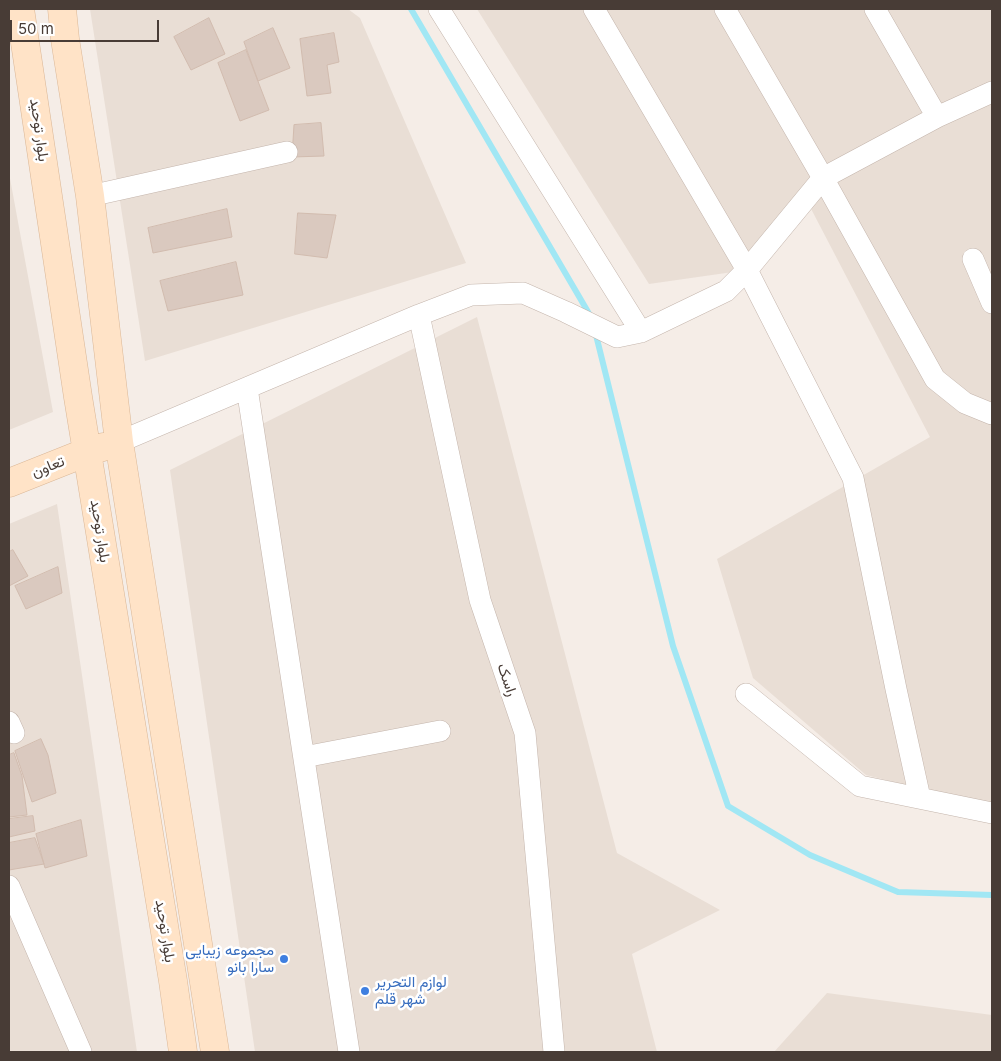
<!DOCTYPE html>
<html>
<head>
<meta charset="utf-8">
<style>
  body { margin:0 }
  #map { position:relative; width:1001px; height:1061px; overflow:hidden; background:#f5ede7; font-family:Inter,sans-serif }
  canvas { display:block }
  .frame { position:absolute; inset:0; border:10px solid #483c36; pointer-events:none }
  .scale { position:absolute; left:10px; top:20px; width:149px; height:22px; box-sizing:border-box; border:2px solid #483c36; border-top:0; padding-left:6px; font-size:15px; line-height:18px; white-space:nowrap; color:#483c36; -webkit-text-stroke:4px #fff; paint-order:stroke }
</style>
</head>
<body>
<div id="map">
<canvas width="1001" height="1061"></canvas>
<div class="frame"></div>
<div class="scale">50 m</div>
</div>
<script>
const c = document.querySelector('canvas').getContext('2d');
c.lineJoin = 'round';
function fillPath(path, color) {
  c.fillStyle = color;
  c.fill(path, 'evenodd');
}
function strokePath(path, color, width, dash) {
  c.strokeStyle = color;
  c.lineWidth = width;
  c.lineCap = dash ? 'butt' : 'round';
  c.setLineDash(dash || []);
  c.stroke(path);
}
function label(font, color, halo, rows, align = 'center') {
  c.font = font + ' Inter,Vazirmatn,sans-serif';
  c.lineWidth = 5;
  c.setLineDash([]);
  c.textBaseline = 'middle';
  c.strokeStyle = halo;
  c.fillStyle = color;
  for (const [text, x, y, turn = 0] of rows) {
    c.save();
    c.translate(x, y);
    c.rotate((+turn || 0) * Math.PI / 180);
    c.textAlign = isNaN(turn) ? turn : align;
    if (halo) c.strokeText(text, 0, 0);
    c.fillText(text, 0, 0);
    c.restore();
  }
}
const residential = new Path2D(`
  M90 9H348L360 18 466 263 145 361Z
  M477 9H992V807L866 775 753 678 717 559 930 437 808 203 747 270 649 284Z
  M9 173 53 412 9 430Z
  M477 317 617 853 720 910 632 954 657 1052H255L170 470Z
  M57 504 137 1052H9V524Z
  M827 993 992 1015V1052H774Z`);
const stream = new Path2D(`
  M411 9 591 317
  M595 331 673 646 728 806 810 855 898 892 992 895`);
const building = new Path2D(`
  M209 18 225 54 191 70 174 37Z
  M273 28 290 68 258 81 244 42Z
  M334 33 339 62 327 65 331 93 307 96 300 39Z
  M246 50 269 110 240 121 218 63Z
  M321 123 324 156 292 157 294 125Z
  M227 209 232 237 153 253 148 228Z
  M298 213 336 215 327 258 295 254Z
  M236 262 243 295 168 311 160 281Z
  M13 550 28 576 9 586V552Z
  M58 567 62 593 26 609 15 586Z
  M41 739 48 755 56 793 32 802 15 751Z
  M14 753 22 776 27 815 9 817V755Z
  M33 816 35 831 9 837V819Z
  M81 820 87 856 45 868 36 834Z
  M35 838 44 864 9 870V843Z`);
const street = new Path2D(`
  M439 9 641 332
  M594 9 747 270 853 478 896 689 920 798
  M725 9 823 178 935 379 965 403 992 414
  M875 9 937 117
  M90 196 287 152
  M973 259 992 303
  M419 315 480 600 525 733 554 1052
  M247 388 349 1052
  M119 442 419 315 471 295 523 293 566 312 617 337 641 332 726 291 747 270 823 178 937 117 992 92
  M746 694 860 786 992 813
  M9 722 14 733
  M304 757 440 731
  M9 886 81 1052`);
const secondary = new Path2D(`
  M20 9 78 397 173 981 183 1052
  M62 9 65 39 90 196 119 442 215 1052
  M9 483 87 452 103 447`);
const markers = [
  [284,959,5,"#3f7fe0"],
  [365,991,5,"#3f7fe0"]
];
const streetNames = [
  ["بلوار توحید",39,130,82],
  ["تعاون",48,467,-22],
  ["بلوار توحید",100,531,81],
  ["راسک",507,680,71],
  ["بلوار توحید",165,931,81]
];
const shopNames = [
  ["مجموعه زیبایی",274,950],
  ["سارا بانو",274,967],
  ["لوازم التحریر",375,982,"left"],
  ["شهر قلم",375,999,"left"]
];
fillPath(residential, '#e9ded5');
strokePath(stream, '#a1e7f4', 6);
fillPath(building, '#dac9bf');
strokePath(building, '#d2bcaf', 1);
strokePath(street, '#c4b5ac', 22);
strokePath(secondary, '#dab797', 29);
strokePath(street, '#fff', 21);
strokePath(secondary, '#ffe3c7', 28);
for (const [x, y, r, color] of markers) {
  const dot = new Path2D();
  dot.arc(x, y, r, 0, 2 * Math.PI);
  c.fillStyle = color;
  c.fill(dot);
  strokePath(dot, '#fff', 2);
}
label('15px', '#483c36', '#fff', streetNames);
label('15px', '#366cbe', '#fff', shopNames, 'right');
</script>
</body>
</html>
